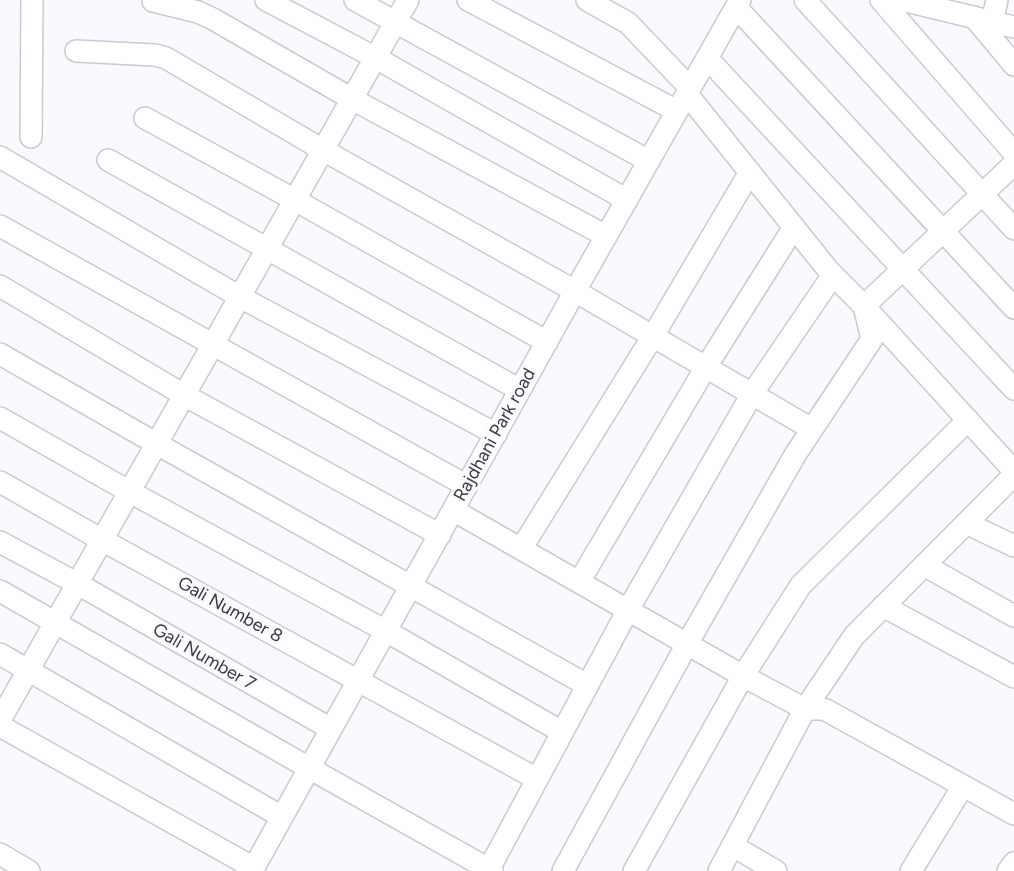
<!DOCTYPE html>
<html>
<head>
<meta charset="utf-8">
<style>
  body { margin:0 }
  canvas { display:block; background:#fbf9ff }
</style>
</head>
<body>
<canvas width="1014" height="871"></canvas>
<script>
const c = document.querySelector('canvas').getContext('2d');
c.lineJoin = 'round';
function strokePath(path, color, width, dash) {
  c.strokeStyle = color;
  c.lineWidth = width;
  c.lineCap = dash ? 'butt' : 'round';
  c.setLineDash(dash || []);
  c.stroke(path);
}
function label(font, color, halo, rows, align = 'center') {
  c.font = font + ' Figtree,sans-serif';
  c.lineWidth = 6;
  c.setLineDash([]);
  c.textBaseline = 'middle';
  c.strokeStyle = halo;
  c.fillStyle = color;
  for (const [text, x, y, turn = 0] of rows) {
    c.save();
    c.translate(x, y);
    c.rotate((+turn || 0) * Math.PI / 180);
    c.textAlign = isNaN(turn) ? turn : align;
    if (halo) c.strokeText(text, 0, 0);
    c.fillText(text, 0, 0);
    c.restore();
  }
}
const minor = new Path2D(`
  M266 0 376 58 627 200
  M355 0 649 161
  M468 0 677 111
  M587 0 628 23 690 88
  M805 0 1014 229
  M881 0 1014 153
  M902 0 1014 27
  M153 1 198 12 213 19 352 99 606 236
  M736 7 1014 308
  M974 17 1014 65
  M992 22 997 0
  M76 51 155 55 166 58 323 150 575 291 812 429
  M707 58 1014 389
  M687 94 829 271 864 306 1014 471
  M145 118 295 200 547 342
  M31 137 32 0
  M0 157 240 297 496 434
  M108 160 520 390
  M0 226 467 486
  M0 286 184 395 440 535
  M0 354 157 444 587 685
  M0 418 130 492 386 631 562 732
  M0 482 102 540 537 779
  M453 510 743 676 805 709H822L826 710 1014 814
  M966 523 1014 546
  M0 542 78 584 331 729
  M521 549 653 336 750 172
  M924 565 1014 616
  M579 582 706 367 794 227
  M0 591 309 768 492 871
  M883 606 1014 677
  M0 654 282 817
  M0 720 408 0
  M0 726 254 868
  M733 846 776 871
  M0 854 29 871
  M489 869 628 610 752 394 833 275
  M252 871 575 291 740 0
  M563 871 687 644 795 455 872 339 864 306 1014 164
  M634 871 743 676 801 585 968 420
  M719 871 805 709 854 636 1014 475
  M911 871 963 786
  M1008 871 1014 863`);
const streetNames = [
  ["Rajdhani Park road",495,435,-61],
  ["Gali Number 8",230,610,29],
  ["Gali Number 7",204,657,30]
];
strokePath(minor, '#cbc9d1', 24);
strokePath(minor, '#fff', 21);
label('18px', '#3a393c', '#fbf9ff', streetNames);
</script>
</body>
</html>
